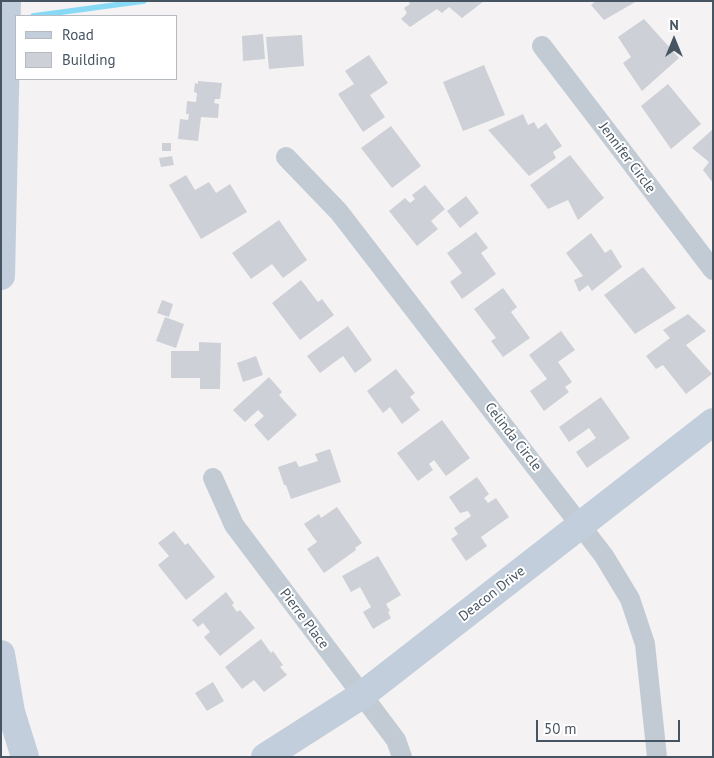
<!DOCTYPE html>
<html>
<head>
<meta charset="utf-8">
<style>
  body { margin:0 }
  #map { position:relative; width:714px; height:758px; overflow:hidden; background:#f4f2f2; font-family:"PT Sans",sans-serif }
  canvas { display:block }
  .frame { position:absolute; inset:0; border:2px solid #475461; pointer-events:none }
  .legend { position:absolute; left:15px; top:15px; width:162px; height:65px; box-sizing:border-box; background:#fff; border:1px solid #b5bbc0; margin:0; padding:6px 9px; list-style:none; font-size:15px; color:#475461 }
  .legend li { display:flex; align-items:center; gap:10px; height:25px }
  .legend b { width:25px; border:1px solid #b5bbc0 }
  .north { position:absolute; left:649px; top:15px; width:50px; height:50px; -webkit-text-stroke:4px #fff; paint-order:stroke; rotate:0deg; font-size:14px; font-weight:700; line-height:20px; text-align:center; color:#475461 }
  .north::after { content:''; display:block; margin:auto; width:18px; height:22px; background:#475461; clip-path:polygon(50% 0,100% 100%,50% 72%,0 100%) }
  .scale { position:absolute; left:536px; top:720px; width:144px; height:22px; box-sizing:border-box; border:2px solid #475461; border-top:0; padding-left:6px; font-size:15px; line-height:18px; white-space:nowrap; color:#475461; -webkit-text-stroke:4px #fff; paint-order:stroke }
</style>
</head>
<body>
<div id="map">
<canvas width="714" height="758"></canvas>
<div class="frame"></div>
<ul class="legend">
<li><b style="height:6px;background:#c3cedc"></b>Road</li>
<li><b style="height:14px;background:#cdd0d6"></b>Building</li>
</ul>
<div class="north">N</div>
<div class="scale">50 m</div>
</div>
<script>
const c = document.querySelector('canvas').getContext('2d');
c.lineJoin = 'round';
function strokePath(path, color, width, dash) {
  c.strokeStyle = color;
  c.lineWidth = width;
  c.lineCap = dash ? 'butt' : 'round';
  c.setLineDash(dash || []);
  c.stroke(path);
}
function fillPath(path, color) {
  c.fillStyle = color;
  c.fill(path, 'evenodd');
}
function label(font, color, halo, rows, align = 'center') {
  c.font = font + ' "PT Sans",sans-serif';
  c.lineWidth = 4;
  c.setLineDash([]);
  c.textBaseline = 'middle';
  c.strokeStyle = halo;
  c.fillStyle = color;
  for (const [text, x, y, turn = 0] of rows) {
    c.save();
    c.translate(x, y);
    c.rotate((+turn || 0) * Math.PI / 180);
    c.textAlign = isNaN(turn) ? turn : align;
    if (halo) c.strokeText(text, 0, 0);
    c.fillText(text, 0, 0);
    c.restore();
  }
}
const stream = new Path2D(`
  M33 16 144 1`);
const building = new Path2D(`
  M408 1H484L462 18 449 7 442 13 437 9 410 27 401 19 407 13 404 8 410 4Z
  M596 1H637L604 20 591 5Z
  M644 19 679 58 642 91 623 63 631 57 618 37Z
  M263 34 265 59 243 61 242 36Z
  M302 35 304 66 269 69 266 37Z
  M369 55 388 83 370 95 385 117 363 132 338 94 354 84 345 71Z
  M484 65 505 115 463 131 443 82Z
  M198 81 222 83 220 99H215L214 103 219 104 218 118 201 117 198 141 178 139 180 119 188 120 189 114H186L187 101 196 102 197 93 194 92 195 83 198 84Z
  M668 84 701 124 671 149 641 106Z
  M523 114 528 125 534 122 538 129 546 123 562 146 553 152 556 158 529 176 488 130Z
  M391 126 421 166 392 188 361 148Z
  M713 129V183L703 170 709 162 692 148Z
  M162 143H171V151H162Z
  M570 155 604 198 578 220 568 200 548 209 530 185Z
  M172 156 174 165 161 167 159 158Z
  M186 175 195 190 209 182 216 193 230 184 247 212 201 239 169 185Z
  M425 185 445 209 431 221 438 229 417 246 389 211 405 198 410 203 415 199 412 195Z
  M466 196 479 213 460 228 447 211Z
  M279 220 307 260 283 278 272 264 251 279 232 253Z
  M476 232 488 248 481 253 496 274 462 299 450 282 462 273 447 253Z
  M591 233 605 253 611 249 622 267 592 291 588 285 579 292 574 280 583 276 566 253Z
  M643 267 676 308 635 334 604 295Z
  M301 280 318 302 322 299 334 315 300 340 272 303Z
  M503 288 517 307 511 312 530 338 503 357 491 341 496 338 474 309Z
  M162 300 173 304 169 317 157 313Z
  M688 314 706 331 686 345 712 374 686 394 663 365 656 369 646 356 670 338 663 330Z
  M165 317 184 324 176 348 156 341Z
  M348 326 372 360 355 373 343 356 320 373 307 356Z
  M561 331 575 350 558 362 572 382 565 387 569 392 544 411 530 391 547 379 529 355Z
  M199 342 221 343 220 389H200V378H171V351H199Z
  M256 356 263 375 243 382 237 363Z
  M396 369 415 393 410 397 420 410 402 424 390 407 383 413 367 391Z
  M269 377 282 392 279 395 297 415 268 441 254 425 264 416 258 410 245 422 233 410Z
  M601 397 630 438 587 468 576 452 596 438 589 428 569 442 559 427Z
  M442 420 470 458 446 476 434 460 429 464 433 470 418 481 397 453Z
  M330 449 341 482 291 499 286 485H284L278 467 296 461 299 467 318 461 315 454Z
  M477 477 489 494 484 498 488 503 496 498 509 517 481 537 487 546 466 561 451 539 458 534 454 528 471 516 468 511 460 513 449 497Z
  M337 507 362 543 355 548 356 550 324 573 307 549 317 542 304 524 319 514 321 518Z
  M174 531 185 545 188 543 215 577 186 600 158 565 169 556 158 543Z
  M378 556 401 595 386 604 390 611 388 612 391 618 373 629 363 612 371 607 360 587 351 592 342 576Z
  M226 592 234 603 232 605 237 612 240 610 255 628 220 656 204 637 210 632 203 623 198 627 192 620Z
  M261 639 271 653 273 651 283 665 280 667 287 675 264 692 254 680 242 689 225 667Z
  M213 682 224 701 207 711 195 693Z`);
const street = new Path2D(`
  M542 46 713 270
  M286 157 339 212 604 556 630 599 645 644 657 757
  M213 478 234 525 396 740 402 757`);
const secondary = new Path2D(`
  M1 276 7 1
  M1 654 11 712 25 757
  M265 757 362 695 713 422`);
const streetNames = [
  ["Jennifer Circle",627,158,53],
  ["Celinda Circle",513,437,52],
  ["Deacon Drive",492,594,-38],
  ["Pierre Place",304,619,53]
];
strokePath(stream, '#87d9f5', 5.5);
fillPath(building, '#cdd0d6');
strokePath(street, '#c2cbd4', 20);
strokePath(secondary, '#c3cedc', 28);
label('14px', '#475461', '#fff', streetNames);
</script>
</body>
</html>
